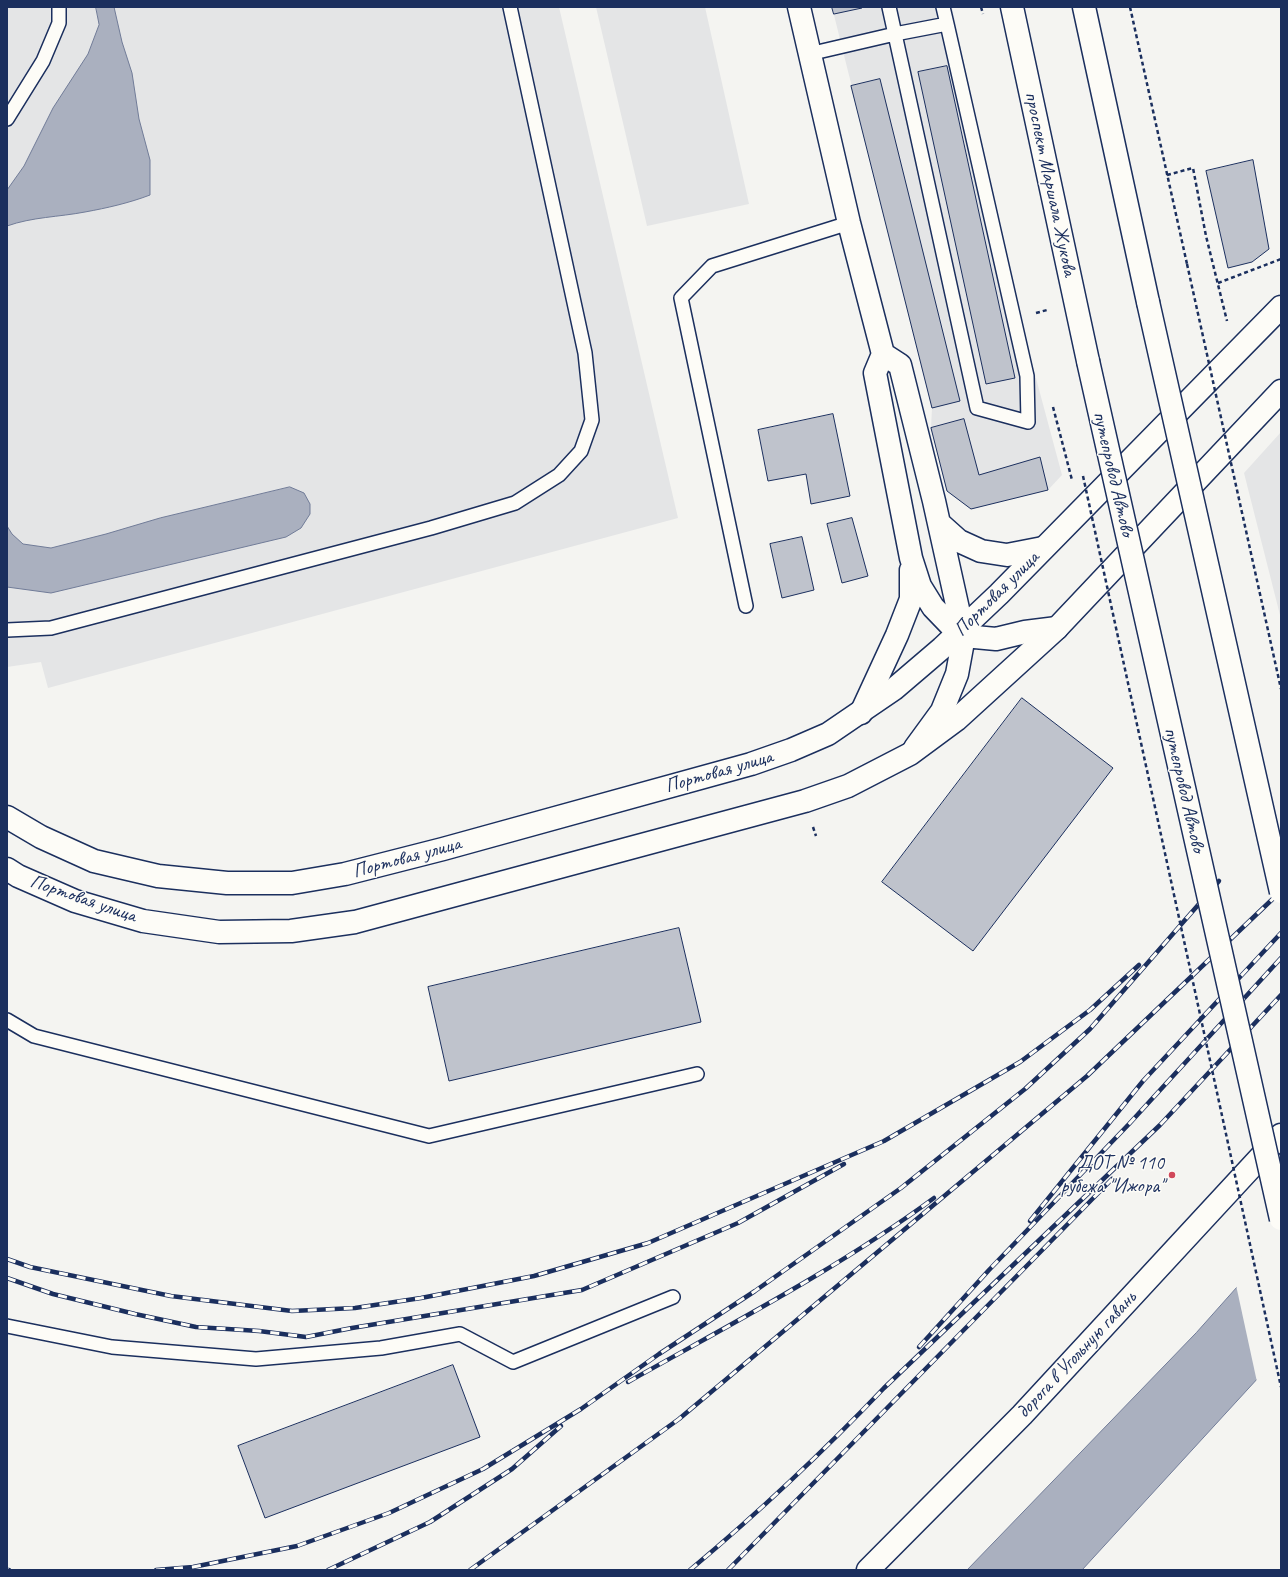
<!DOCTYPE html>
<html>
<head>
<meta charset="utf-8">
<style>
  body { margin:0 }
  #map { position:relative; width:1288px; height:1577px; overflow:hidden; background:#f4f4f1; font-family:Caveat,sans-serif }
  canvas { display:block }
  .frame { position:absolute; inset:0; border:8px solid #1b2f5e; pointer-events:none }
</style>
</head>
<body>
<div id="map">
<canvas width="1288" height="1577"></canvas>
<div class="frame"></div>
</div>
<script>
const c = document.querySelector('canvas').getContext('2d');
c.lineJoin = 'round';
function fillPath(path, color) {
  c.fillStyle = color;
  c.fill(path, 'evenodd');
}
function strokePath(path, color, width, dash) {
  c.strokeStyle = color;
  c.lineWidth = width;
  c.lineCap = dash ? 'butt' : 'round';
  c.setLineDash(dash || []);
  c.stroke(path);
}
function label(font, color, halo, rows, align = 'center') {
  c.font = font + ' Caveat,sans-serif';
  c.lineWidth = 3;
  c.setLineDash([]);
  c.textBaseline = 'middle';
  c.strokeStyle = halo;
  c.fillStyle = color;
  for (const [text, x, y, turn = 0] of rows) {
    c.save();
    c.translate(x, y);
    c.rotate((+turn || 0) * Math.PI / 180);
    c.textAlign = isNaN(turn) ? turn : align;
    if (halo) c.strokeText(text, 0, 0);
    c.fillText(text, 0, 0);
    c.restore();
  }
}
const built = new Path2D(`
  M7 7H559L678 518 48 688 41 662 7 667Z
  M596 7H705L749 204 647 226Z
  M832 7H952L1015 300 1062 475 1048 490 971 509 947 491 931 428 932 408Z
  M1281 432V619L1244 473Z`);
const water = new Path2D(`
  M96 7H114L122 42 132 73 139 119 150 160V195C129 203 107 208 85 212 59 217 32 217 7 226V190L24 166 53 108 88 54 99 25Z
  M290 487 304 493 310 504V514L301 528 286 537 51 593 7 587V526L12 534 23 544 51 548 106 534 160 518Z
  M1281 1238V1353L1082 1570H967L1196 1333Z`);
const pier = new Path2D(`
  M1280 1236 1281 1356 1257 1382 1236 1285Z`);
const building = new Path2D(`
  M832 7H861L862 8 834 14Z
  M947 66 1015 378 986 384 918 72Z
  M880 79 960 401 932 408 851 86Z
  M1253 160 1269 249 1252 262 1228 268 1206 171Z
  M833 414 850 496 811 504 806 474 768 481 758 430Z
  M964 419 979 475 1040 457 1048 490 971 509 947 491 931 428Z
  M852 518 868 576 842 583 827 524Z
  M802 537 814 590 782 598 770 544Z
  M1022 698 1113 768 973 951 882 882Z
  M679 928 701 1022 449 1081 428 987Z
  M453 1365 480 1437 265 1518 238 1446Z`);
const path = new Path2D(`
  M981 7 983 14
  M1130 7 1187 264
  M1167 175 1193 168 1206 236 1227 321
  M1218 283 1281 259
  M1036 313 1047 310
  M1053 407 1072 480
  M813 827 816 836`);
const lane = new Path2D(`
  M889 7 977 408 1028 422 1027 376 947 24
  M809 54 895 34 947 24 943 7
  M7 119 43 61 59 23V7
  M746 606 681 298 712 266 849 223
  M7 630 51 628 431 528 515 503 559 475 581 451 592 420 585 353 510 7
  M7 1020 34 1036 429 1136 697 1074
  M7 1326 112 1347 256 1359 381 1348 460 1334 513 1362 673 1297`);
const street = new Path2D(`
  M799 7 849 223 883 354 875 373 911 558 920 586 933 607 958 633 964 636 996 639 1025 632 1057 628
  M883 354 900 365 934 501 964 636 957 674 942 711 915 748
  M940 524 959 541 981 551 1007 555 1043 548
  M861 713 897 635 911 599V570
  M868 1570 1022 1415 1281 1135`);
const secondary = new Path2D(`
  M1012 7 1088 361
  M1084 7 1148 302
  M7 817 41 837 94 861 158 876 227 883H292L345 874 443 849 751 764 791 750 828 734 894 689 942 648 999 594 1281 307
  M7 869 18 876 75 901 143 921 219 932 291 931 355 922 805 801 848 786 910 754 956 720 1057 628 1281 391`);
const rail = new Path2D(`
  M1030 1221 1143 1081 1281 933
  M7 1259 30 1267 171 1296 292 1311 355 1308 421 1298 534 1276 648 1243 884 1141 1020 1062 1090 1010 1139 965
  M7 1278 53 1294 135 1314 196 1327 259 1331 306 1337 352 1328 582 1290 738 1223 844 1164
  M919 1347 989 1270 1129 1124 1281 958
  M628 1382C731 1324 839 1268 934 1198
  M7 1570H9
  M156 1570 193 1567 297 1546 389 1513 483 1469 581 1409 659 1354 755 1291 901 1188 1025 1089 1090 1029 1219 881
  M328 1570 430 1522 512 1469 561 1426
  M470 1570 679 1419 1087 1076 1281 891
  M690 1570C758 1513 823 1452 884 1388L1160 1125 1281 995
  M728 1570 1112 1179`);
const pathBridge = new Path2D(`
  M1187 264 1281 689
  M1083 476 1281 1387`);
const secondaryBridge = new Path2D(`
  M1148 302 1281 892
  M1088 361 1281 1219`);
const markers = [
  [1172,1175,4,"#d1495b"]
];
const streetNames = [
  ["проспект Маршала Жукова",1050,184,78],
  ["путепровод Автово",1113,474,77],
  ["Портовая улица",997,594,-45],
  ["Портовая улица",719,772,-16],
  ["путепровод Автово",1184,790,77],
  ["Портовая улица",407,858,-15],
  ["Портовая улица",83,899,19],
  ["дорога в Угольную гавань",1077,1355,-47]
];
const poiNames = [
  ["ДОТ № 110",1164,1164],
  ["рубежа \"Ижора\"",1164,1187]
];
fillPath(built, '#e4e5e6');
fillPath(water, '#aab0bf');
strokePath(water, '#717c98', 1);
fillPath(pier, '#f4f4f1');
fillPath(building, '#bfc3cc');
strokePath(building, '#1b2f5e', 1);
strokePath(lane, '#1b2f5e', 16);
strokePath(street, '#1b2f5e', 25);
strokePath(secondary, '#1b2f5e', 25);
strokePath(path, '#1b2f5e', 2.5, [4, 3]);
strokePath(lane, '#fdfcf7', 13);
strokePath(street, '#fdfcf7', 22);
strokePath(secondary, '#fdfcf7', 22);
strokePath(rail, '#1b2f5e', 4.5);
strokePath(rail, '#fdfcf7', 3, [9]);
strokePath(secondaryBridge, '#1b2f5e', 25, []);
strokePath(pathBridge, '#1b2f5e', 2.5, [4, 3]);
strokePath(secondaryBridge, '#fdfcf7', 22);
for (const [x, y, r, color] of markers) {
  const dot = new Path2D();
  dot.arc(x, y, r, 0, 2 * Math.PI);
  c.fillStyle = color;
  c.fill(dot);
  strokePath(dot, '#fdfcf7', 1.5);
}
label('20px', '#1b2f5e', '#fdfcf7', streetNames);
label('20px', '#1b2f5e', '#fdfcf7', poiNames, 'right');
</script>
</body>
</html>
